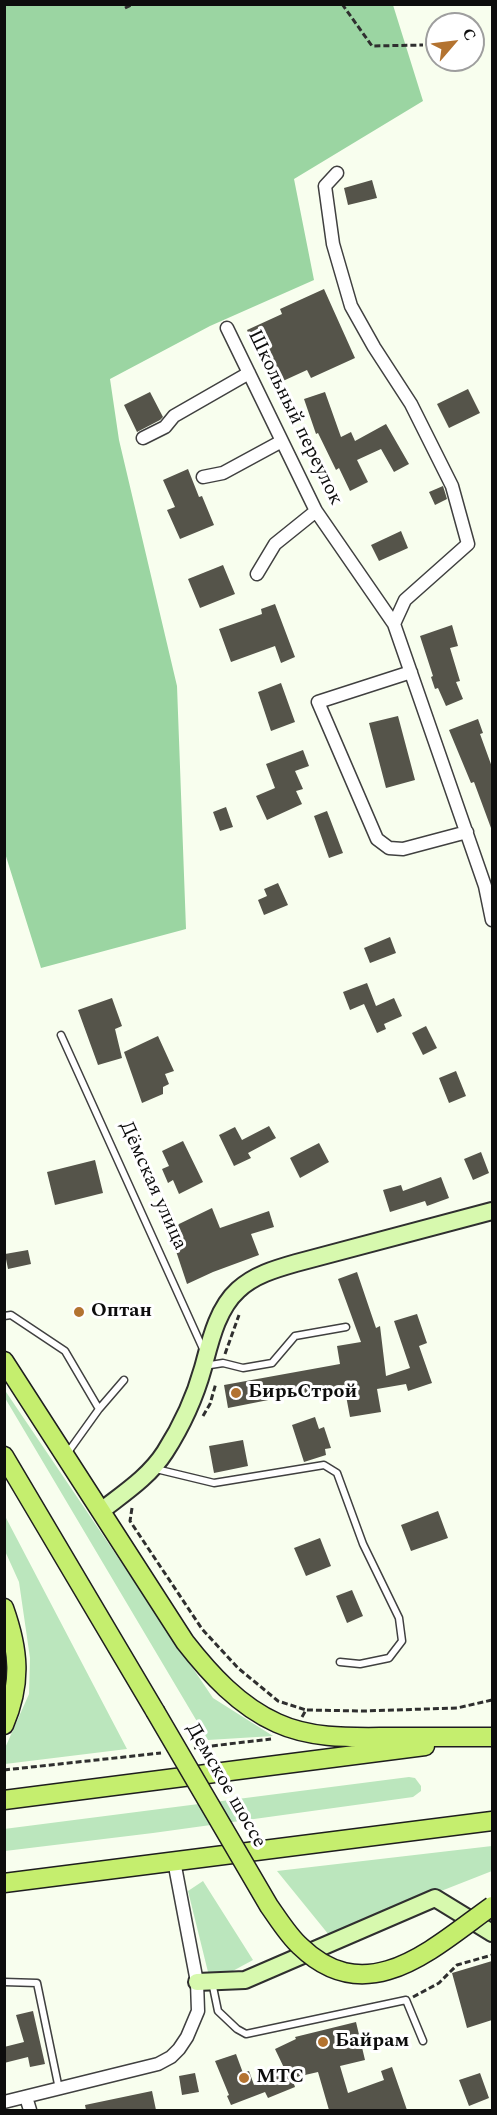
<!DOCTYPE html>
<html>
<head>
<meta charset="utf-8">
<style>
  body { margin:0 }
  #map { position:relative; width:497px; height:2115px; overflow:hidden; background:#f8feee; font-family:Spectral,serif }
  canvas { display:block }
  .frame { position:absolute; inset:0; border:6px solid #0d0d0d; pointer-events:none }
  .north { position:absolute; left:425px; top:12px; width:60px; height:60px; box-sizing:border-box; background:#fff; border:2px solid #9e9e9e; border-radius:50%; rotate:62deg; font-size:16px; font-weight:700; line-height:24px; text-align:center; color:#0d0d0d }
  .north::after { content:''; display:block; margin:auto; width:21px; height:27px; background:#b37330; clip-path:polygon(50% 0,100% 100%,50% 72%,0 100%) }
</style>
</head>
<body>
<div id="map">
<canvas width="497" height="2115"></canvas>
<div class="frame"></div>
<div class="north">С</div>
</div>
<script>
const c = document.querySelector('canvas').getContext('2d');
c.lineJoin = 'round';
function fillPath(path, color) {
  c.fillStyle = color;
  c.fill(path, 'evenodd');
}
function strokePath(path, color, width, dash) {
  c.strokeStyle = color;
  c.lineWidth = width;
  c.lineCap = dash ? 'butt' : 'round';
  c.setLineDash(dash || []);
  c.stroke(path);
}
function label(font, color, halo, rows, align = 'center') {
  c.font = font + ' Spectral,serif';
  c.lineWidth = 6;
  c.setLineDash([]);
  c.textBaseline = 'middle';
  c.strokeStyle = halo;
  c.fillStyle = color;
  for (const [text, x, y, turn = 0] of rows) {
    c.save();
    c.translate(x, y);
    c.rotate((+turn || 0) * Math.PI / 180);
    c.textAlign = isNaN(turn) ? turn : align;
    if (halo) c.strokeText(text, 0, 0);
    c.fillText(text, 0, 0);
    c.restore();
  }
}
const green = new Path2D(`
  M4 1389 213 1698 273 1736 208 1740 5 1398Z
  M5 1516 127 1749 5 1764V1748L29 1694 30 1658 19 1582 5 1551Z
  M409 1777 415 1778 421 1786V1791L413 1797 153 1833 5 1851 4 1829Z
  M492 1846V1871L329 1935 277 1871Z
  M203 1881 253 1960 229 1973 208 1972 188 1891Z`);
const forest = new Path2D(`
  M5 4 393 5 423 101 294 179 314 280 210 326 110 379 119 440 177 686 186 929 41 968 4 850Z`);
const building = new Path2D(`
  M372 180 377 198 348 205 344 188Z
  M324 289 355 358 311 378 307 370 272 386 247 330 282 314 280 309Z
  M468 389 480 413 449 428 437 404Z
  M150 392 163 417 160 420 137 432 124 405Z
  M325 392 341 437 351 432 355 441 386 424 409 464 394 472 381 449 357 460 368 482 350 491 339 468 336 470 318 433 316 434 304 399Z
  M188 469 199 497 202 496 214 525 180 539 167 510 175 507 163 480Z
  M443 486 447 499 435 505 429 492Z
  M401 531 408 548 379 561 371 545Z
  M223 565 235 594 200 608 188 579Z
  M275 604 295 657 281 663 275 646 231 662 219 629 262 614 261 609Z
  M452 625 458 646 450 648 460 681 456 682 463 699 446 706 438 688 435 689 431 677 433 676 420 636Z
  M281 683 295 722 271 731 258 692Z
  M398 716 415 780 386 788 369 723Z
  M478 719 483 733 480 734 492 767 491 828 474 782 471 783 449 730Z
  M303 750 309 766 295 771 303 789 296 791 302 804 267 820 256 796 275 788 266 764Z
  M226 807 233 827 220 831 213 812Z
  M327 811 343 853 329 858 314 816Z
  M278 883 288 905 264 915 258 900 267 896 264 889Z
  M390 937 396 953 370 963 364 948Z
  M367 983 376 1006 394 998 402 1016 384 1024 386 1029 377 1033 364 1004 350 1010 343 992Z
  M112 998 122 1026 115 1029 122 1058 98 1065 78 1010Z
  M426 1026 437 1048 423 1055 412 1033Z
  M158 1036 174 1071 165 1074 169 1084 163 1087V1094L142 1103 124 1052Z
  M456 1071 466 1096 449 1103 439 1078Z
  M269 1126 276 1138 248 1153 251 1158 234 1166 219 1135 235 1127 242 1140Z
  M183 1141 203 1182 179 1194 173 1180 168 1183 162 1169 169 1166 162 1151Z
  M319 1143 329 1162 300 1178 290 1158Z
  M481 1152 489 1173 473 1180 464 1159Z
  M95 1160 103 1193 55 1205 47 1172Z
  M441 1177 449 1198 427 1206 425 1201 390 1212 383 1190 401 1185 403 1191Z
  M212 1208 220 1228 269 1211 274 1227 251 1234 259 1255 213 1272 187 1284 171 1236 179 1224Z
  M28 1250 31 1264 8 1269 5 1254Z
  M357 1272 376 1328 380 1326 386 1376 410 1368 394 1321 417 1314 427 1343 419 1346 432 1383 408 1391 406 1384 377 1389 381 1412 350 1417 344 1385 228 1408 224 1385 340 1364 337 1346 361 1342 338 1279Z
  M315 1417 319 1429 324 1427 331 1448 325 1449 326 1455 304 1462 292 1425Z
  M243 1440 248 1466 214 1473 209 1446Z
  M438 1511 448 1538 411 1551 401 1525Z
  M320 1538 331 1566 306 1576 294 1548Z
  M352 1590 363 1616 347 1623 336 1596Z
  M492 1961V2020L467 2028 452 1973Z
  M33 2011 45 2064 30 2067 28 2057 4 2063V2047L24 2042 16 2015Z
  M356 2022 365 2060 340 2066 348 2093 384 2080 381 2071 392 2067 407 2110H329L318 2072 292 2078 295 2087 268 2098 265 2092 231 2105 227 2096 229 2095 215 2061 236 2054 243 2073 249 2071 254 2085 286 2072 275 2049 296 2039 295 2037Z
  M195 2073 199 2092 182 2095 179 2076Z
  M480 2073 489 2098 469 2106 459 2080Z
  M152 2091 156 2110H86L85 2105Z`);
const path = new Path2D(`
  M342 4 372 46 423 45
  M125 8 133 4
  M225 1354 239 1315
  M203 1416 210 1404 216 1383
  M132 1508 130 1521 202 1629 238 1668 278 1701 306 1710
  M302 1717 306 1710 364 1711 457 1708 492 1700
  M194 1748 271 1739
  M4 1770 161 1753
  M413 1997 439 1983 457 1965 492 1955`);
const lane = new Path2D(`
  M61 1035 204 1351
  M4 1316 11 1315 65 1351 99 1409
  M204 1366 223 1363 243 1368 272 1363 295 1336 346 1327
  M66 1455 99 1409 124 1380
  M156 1469 214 1483 324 1465 337 1473 363 1544 399 1618 402 1641 389 1658 360 1664 340 1662
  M4 1982 37 1983 59 2089
  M212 1982 218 2011 237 2029 246 2034 406 2000 423 2041`);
const street = new Path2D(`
  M337 173 325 186 333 244 351 306 374 347 411 404 452 486 468 544 405 600 394 624
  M227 328 316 511 394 624 485 886 492 920
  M143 438 165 427 174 416 249 373
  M203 477 223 473 282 441
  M257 574 275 544 316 511
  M411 672 318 702 377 839 389 848 403 849 467 832
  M26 2097 30 2110
  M4 2102 158 2064 171 2057 179 2049 187 2037 198 2011 197 1982 174 1861`);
const secondary = new Path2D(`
  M101 1511C124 1493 149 1477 165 1452 181 1427 195 1397 203 1368 210 1342 217 1309 238 1290 254 1275 275 1269 296 1263L492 1211
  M197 1982 245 1980 435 1898 492 1933`);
const primary = new Path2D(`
  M4 1361 185 1642C210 1674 239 1706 277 1723 314 1740 356 1737 395 1737 428 1737 460 1737 492 1737
  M4 1456 155 1711
  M4 1608C19 1650 22 1683 4 1725
  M4 1800 425 1746
  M4 1883 492 1821`);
const primaryBridge = new Path2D(`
  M155 1711 269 1906C279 1920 288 1935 300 1946 368 2012 434 1947 492 1906`);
const markers = [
  [79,1312,6,"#b37330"],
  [236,1393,6,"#b37330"],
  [323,2042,6,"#b37330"],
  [244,2078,6,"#b37330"]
];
const streetNames = [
  ["Школьный переулок",294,418,64],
  ["Дёмская улица",152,1186,66],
  ["Демское шоссе",225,1786,60]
];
const poiNames = [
  ["Оптан",91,1312],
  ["БирьСтрой",248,1393],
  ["Байрам",335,2042],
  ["МТС",256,2078]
];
fillPath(green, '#bbe6bd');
fillPath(forest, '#9bd5a2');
fillPath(building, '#55544a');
strokePath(lane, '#404040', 9);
strokePath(street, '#404040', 15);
strokePath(secondary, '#2f2f2f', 20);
strokePath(primary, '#1e1e1e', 21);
strokePath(path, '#2f2f2f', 3, [6, 3]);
strokePath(lane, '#fff', 6);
strokePath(street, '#fff', 12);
strokePath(secondary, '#d7f9ae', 16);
strokePath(primary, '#c5ee6e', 18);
strokePath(primaryBridge, '#1e1e1e', 21, []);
strokePath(primaryBridge, '#c5ee6e', 18);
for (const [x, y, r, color] of markers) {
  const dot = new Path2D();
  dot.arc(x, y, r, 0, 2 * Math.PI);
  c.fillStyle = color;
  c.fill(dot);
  strokePath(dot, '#fff', 2);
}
label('20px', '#0d0d0d', '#fff', streetNames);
label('bold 20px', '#0d0d0d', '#fff', poiNames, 'left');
</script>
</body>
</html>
